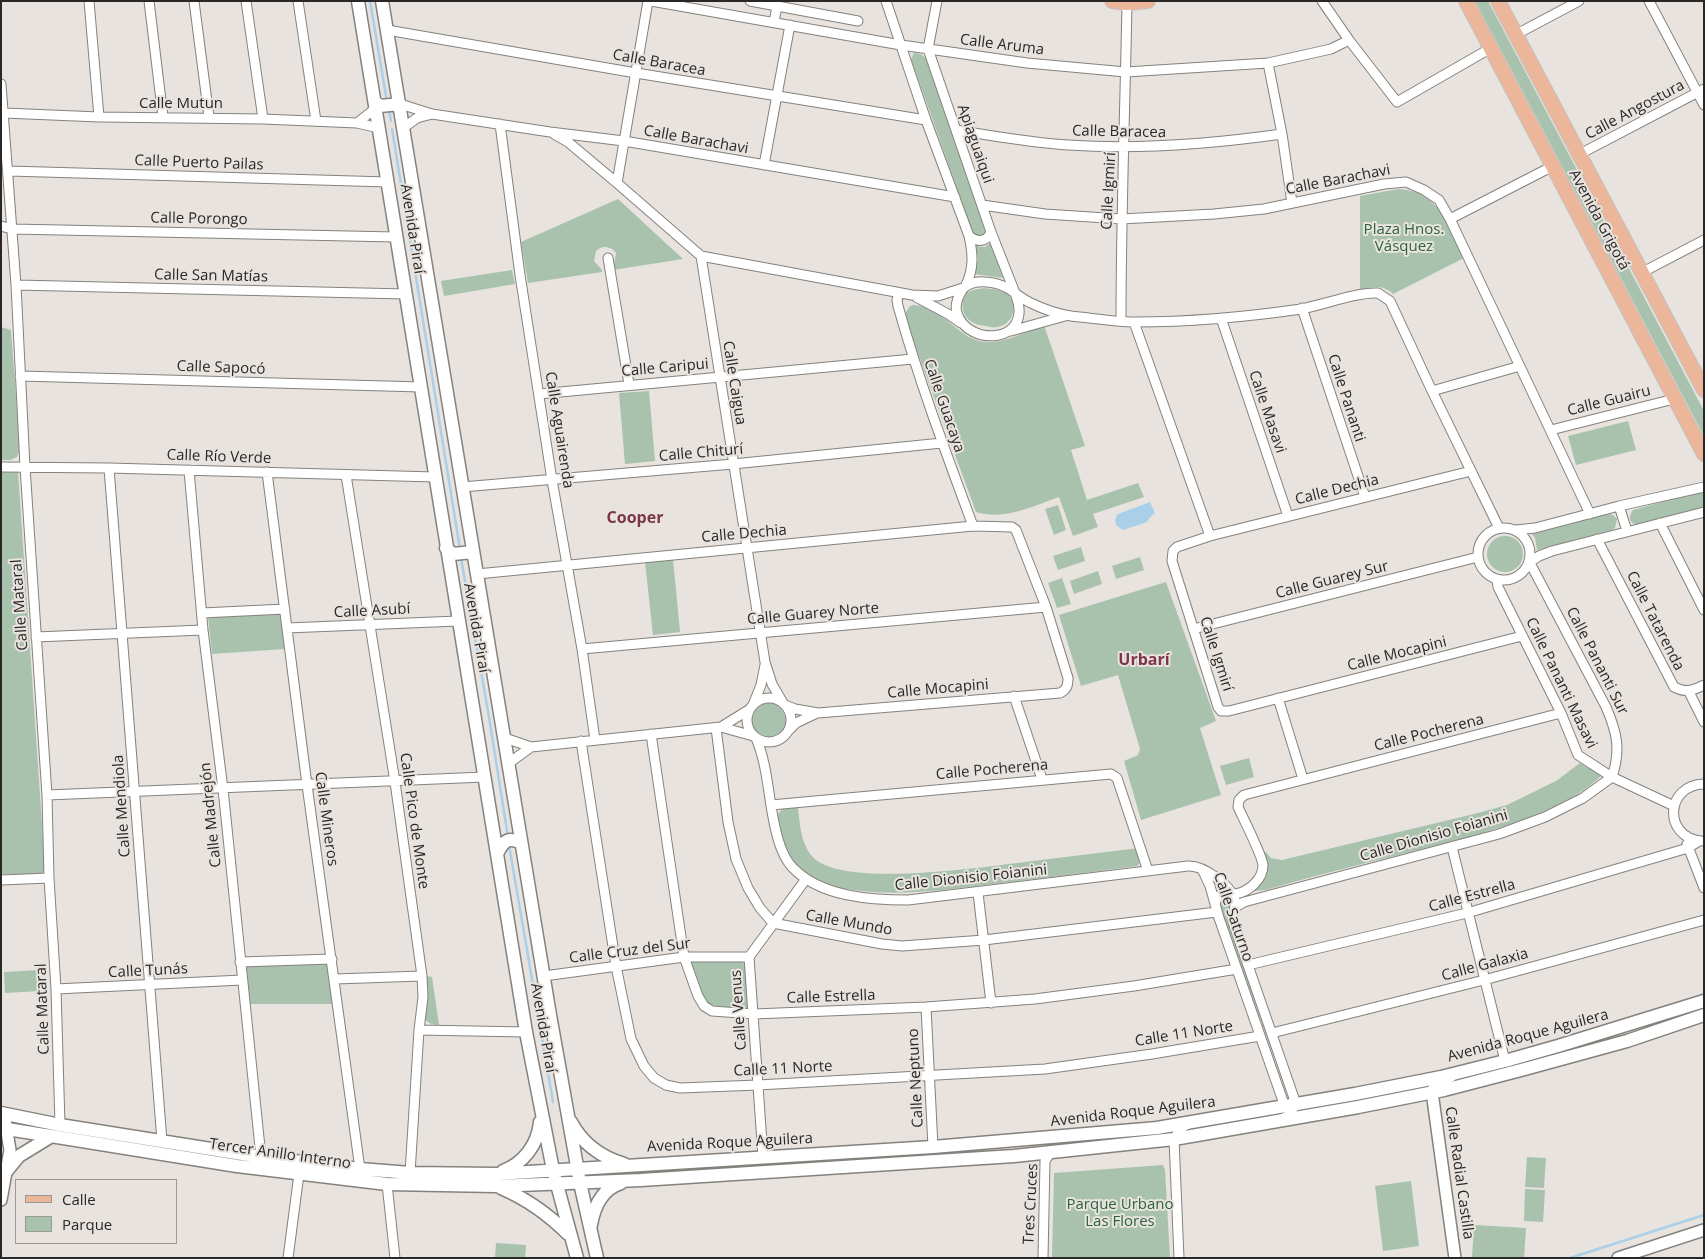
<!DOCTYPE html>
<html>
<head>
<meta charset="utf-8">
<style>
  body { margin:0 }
  #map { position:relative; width:1705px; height:1259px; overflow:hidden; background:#e8e3de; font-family:"Open Sans",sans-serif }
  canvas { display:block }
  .frame { position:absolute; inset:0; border:2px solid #2a2827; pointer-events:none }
  .legend { position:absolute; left:15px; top:1179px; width:162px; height:65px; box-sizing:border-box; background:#e8e3de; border:1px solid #9c9895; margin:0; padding:6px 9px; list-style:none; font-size:15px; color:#2a2827 }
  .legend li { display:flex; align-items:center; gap:10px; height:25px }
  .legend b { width:25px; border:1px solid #9c9895 }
</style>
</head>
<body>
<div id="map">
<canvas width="1705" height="1259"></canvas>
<div class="frame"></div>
<ul class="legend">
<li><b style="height:6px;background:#ebb699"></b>Calle</li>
<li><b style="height:14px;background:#a8c2ae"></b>Parque</li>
</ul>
</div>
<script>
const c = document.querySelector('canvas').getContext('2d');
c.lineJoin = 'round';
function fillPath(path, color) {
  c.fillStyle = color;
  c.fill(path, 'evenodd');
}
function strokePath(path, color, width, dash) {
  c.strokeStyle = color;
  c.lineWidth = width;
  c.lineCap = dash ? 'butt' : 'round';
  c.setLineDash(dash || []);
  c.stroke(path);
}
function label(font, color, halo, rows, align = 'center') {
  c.font = font + ' "Open Sans",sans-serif';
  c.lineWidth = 4;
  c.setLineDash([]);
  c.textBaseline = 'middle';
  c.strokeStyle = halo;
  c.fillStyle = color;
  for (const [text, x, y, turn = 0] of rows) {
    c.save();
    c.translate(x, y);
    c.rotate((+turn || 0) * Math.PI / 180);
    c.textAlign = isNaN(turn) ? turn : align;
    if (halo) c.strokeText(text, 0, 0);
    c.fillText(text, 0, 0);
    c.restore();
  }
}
const green = new Path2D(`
  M1475 1H1488L1704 411V436Z
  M914 53 920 54 926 58 986 230 984 235 981 237 973 233 911 59Z
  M1398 189C1440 191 1448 226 1464 258L1393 294C1382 284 1372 287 1360 290V196Z
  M618 199 683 259 613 270 616 253C611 246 602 245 596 251L594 261 602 270V272L528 283 521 242Z
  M991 242 1003 278 974 274 978 260 976 246 985 247Z
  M512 270 515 284 444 296 441 281Z
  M984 288C990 289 998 289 1004 292 1020 300 1015 325 997 327 994 328 989 327 986 326 979 325 973 324 968 319 960 311 960 294 973 290 976 289 981 289 984 288Z
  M913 305C945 306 960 345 992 342 1009 341 1027 331 1044 325L1085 446 1071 450 1087 500 1138 483 1144 497 1093 514 1098 527 1073 536 1059 497C1033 506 1004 521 976 512L906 321V312L910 306Z
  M1 327 11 330 20 450 17 457 10 460H1Z
  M649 391 655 461 625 464 619 393Z
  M1628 421 1636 450 1576 465 1568 436Z
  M1 471H18L45 869 44 872 37 875 1 874Z
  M1701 491 1704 493V508L1638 525C1629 523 1628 518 1633 510Z
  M1058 505 1066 530 1054 535 1045 509Z
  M1609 514 1613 515 1617 519 1615 528 1612 530 1537 550 1535 538 1532 534Z
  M1487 554a18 18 0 1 1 36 0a18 18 0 1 1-36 0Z
  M1081 547 1085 561 1058 570 1053 556Z
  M1140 557 1144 570 1116 579 1112 566Z
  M673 559 680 632 653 635 645 562Z
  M1098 571 1102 584 1074 594 1070 581Z
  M1062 578 1071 604 1057 608 1048 583Z
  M1166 582 1216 721 1200 728 1221 795 1141 820 1124 761 1138 755 1140 749 1118 675 1081 686 1059 615Z
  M282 612 285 649 212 654 208 616Z
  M750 721a18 18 0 1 1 36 0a18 18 0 1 1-36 0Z
  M1249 758 1254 777 1226 785 1220 766Z
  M1580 763 1586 767 1602 773V775C1560 818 1457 840 1398 855 1354 866 1310 877 1266 890L1253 891 1262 854 1266 852 1271 858 1282 860 1474 814 1507 805 1556 781Z
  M798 807C800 825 801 851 819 862 858 886 985 867 1033 861 1068 857 1103 852 1139 848 1140 854 1143 861 1137 866 1091 872 1046 878 1000 883 951 889 902 897 853 890 839 888 825 886 812 879 790 867 778 838 778 814L783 808Z
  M1226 896 1232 900 1226 918 1288 1091 1286 1090 1219 904 1221 900Z
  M741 960 746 967 749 1009C700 1007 705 1006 689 961Z
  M327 962 333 1004H250L245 964Z
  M38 970 40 991 5 993 4 972Z
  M427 976 432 977 439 1025 431 1024 424 1019Z
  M1527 1157 1546 1158 1544 1188 1525 1187Z
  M1163 1165 1165 1170 1170 1258H1052L1054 1173Z
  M1411 1181 1419 1246 1383 1251 1375 1186Z
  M1525 1189 1545 1190 1543 1222 1524 1221Z
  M1474 1225 1526 1228 1524 1258H1472Z
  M496 1243 526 1245 525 1258H495Z`);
const water = new Path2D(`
  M1150 502 1155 513 1151 516 1147 522 1123 530 1116 525 1115 519 1118 514Z`);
const stream = new Path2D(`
  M370 1 387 102
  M389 110 391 121
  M392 129 460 549
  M461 558 489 717 508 837
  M509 845 553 1102
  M1570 1258 1704 1215`);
const minor = new Path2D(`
  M89 1 99 117
  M149 1 163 117
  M194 1 209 117
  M246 1 263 119
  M298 1 316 121
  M651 1 901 45 1027 63 1126 72 1268 63 1331 49 1349 40
  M750 1 777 6
  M886 1 926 120 969 236C973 254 974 268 966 285
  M937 1 928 49 991 232 1015 293
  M1322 1 1349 40 1397 102 1491 48
  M1649 1 1704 105
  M774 22 777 6 858 21
  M387 30 636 73 926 120
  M1515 35 1579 1
  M1268 63 1282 134 1292 203
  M1 84 16 285 25 467 47 795 49 878 56 989 60 1125
  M400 104 432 114 550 132 624 141 955 197
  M4 113 99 117 263 119 357 123 379 128
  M357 123 376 108
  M500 124 520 275 552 480 582 649 595 740
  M403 128 417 118 432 114
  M956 130C994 136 1031 143 1069 145 1141 150 1211 144 1282 134
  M554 134 568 142 617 183 701 256 912 295 938 296 963 288
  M1578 155 1704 89
  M764 165 790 25
  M9 171 388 182
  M617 183 648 1
  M982 205 1045 214 1121 219 1214 214 1264 209 1384 184 1406 182 1424 190 1439 200 1450 219 1590 514
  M1450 219 1553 166
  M1 226 12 229 396 237
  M969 236C977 242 986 243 991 232
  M701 256 765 662 772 684 783 703
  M608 258 629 384
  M1641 273 1704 240
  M16 285 406 294
  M899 293 897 300 898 306C919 381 946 453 973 526
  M1016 296C1034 343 968 348 957 313 955 307 957 298 961 292 969 277 996 281 1009 289 1017 294 1022 299 1031 303 1043 309 1058 314 1071 316 1092 318 1114 322 1135 322 1190 322 1246 317 1301 309 1324 305 1355 292 1378 293L1390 301 1432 391 1499 528
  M916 297 948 314 961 323
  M1302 308 1365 497
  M1221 318 1288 516
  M1121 321C1121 215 1125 109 1127 3
  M1134 322 1210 536
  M1011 331 1065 316
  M20 376 421 387
  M1432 391 1520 366
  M539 394 913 359
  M1551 430 1674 399
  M1 467 109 468 435 477
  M109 468 162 1141
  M189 470 203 630 223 789 261 1157 263 1161
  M1471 471 1210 536 1177 547 1173 551 1172 561 1218 707 1221 711H1229L1522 636
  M267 472 307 785 360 1169
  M346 475 395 782 422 976 423 997 419 1030 410 1173
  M462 487 733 464 942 443
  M1619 506 1627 531
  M1660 523 1704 610
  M1478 554a26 26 0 1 1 52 0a26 26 0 1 1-52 0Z
  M1516 530 1535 528 1619 506 1704 487
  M1597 539 1674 687C1686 693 1692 691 1704 685
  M1530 562 1539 556 1552 551 1704 512
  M1530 563 1606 707C1617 732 1621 750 1612 777
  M477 574 973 526 1012 527 1016 530 1046 607 1068 678C1068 685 1067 690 1060 693L818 713 795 709 785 705
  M1497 580 1498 587 1561 713 1578 755 1612 777 1674 806
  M202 613 285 609
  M287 628 458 621
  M1193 629 1478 557
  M36 637 203 630
  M582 649 1046 607
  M1689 692 1704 722
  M1014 696 1042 779
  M1278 698 1303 779
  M747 720a22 22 0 1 1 44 0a22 22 0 1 1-44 0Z
  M753 705 761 685 765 665
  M721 727 750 709
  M716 728 728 822 736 859 748 888 760 908 773 923 882 944 902 946 984 940 1217 912
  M789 730 796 723 815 714
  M651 734 684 957 698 996 704 1006 712 1011 754 1014 926 1007 1035 999 1134 986 1237 969
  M505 738 531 747 721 727 753 736
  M756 738C768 766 768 797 775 827 778 841 783 858 793 868 821 897 871 900 908 900L1188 866C1203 865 1231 885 1235 900 1237 906 1232 913 1232 919L1296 1104 1289 1115 1282 1119
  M581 741 616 966 631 1039 644 1066 654 1078 666 1085 680 1088 758 1085 1045 1069 1152 1054 1260 1036
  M509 763 531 747
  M47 795 485 777
  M771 805 1111 774 1117 778 1148 871
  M1701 841C1663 837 1665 785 1704 784
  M1687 844 1704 888
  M1452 847 1505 1061
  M1202 869 1210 886 1219 918 1285 1107 1288 1108
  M1 880 49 878
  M978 893 991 1003
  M1215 905C1216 901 1216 898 1220 895 1225 892 1230 895 1235 894 1249 892 1263 879 1263 865 1262 855 1243 818 1238 807L1239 800 1244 795 1561 713
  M1234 910 1237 906 1244 902 1499 834 1545 817 1583 798 1612 777
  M240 962 332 959
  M1248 965 1467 913 1688 848 1699 841
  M544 976 684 957H749
  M335 979 422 976
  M56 989 242 980
  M926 1007 933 1147
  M419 1030 526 1032
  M1272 1033 1484 980 1704 920
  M763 1157 749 957 806 879
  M387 1184 395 1258
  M288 1258 299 1174
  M1043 1258 1045 1161 1050 1153
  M1179 1258 1174 1139 1180 1129 1188 1124`);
const tertiary = new Path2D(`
  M1451 1076 1436 1085 1432 1092 1455 1258
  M1 1200 10 1150 4 1114
  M1618 1258 1704 1230`);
const secondary = new Path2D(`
  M358 1 526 1032 553 1170 577 1258
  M382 1 550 1015 580 1183 597 1258
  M375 102 380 106 400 104
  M446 548 453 554 473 552
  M498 852C504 840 509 837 521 843
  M1 1113 60 1125 261 1157 360 1169 410 1173 496 1174 933 1147 1157 1128 1355 1094 1441 1077 1505 1061 1558 1046 1704 1001
  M571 1122C582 1143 601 1157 624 1164
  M1 1128 237 1166 387 1184 496 1186 641 1180 1014 1156 1174 1139 1358 1107 1444 1090 1521 1070 1627 1041 1704 1015
  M503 1171C524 1163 538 1144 540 1122
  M5 1173 19 1156 50 1137
  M501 1188C527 1199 548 1214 568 1234
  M591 1225C594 1207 602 1189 621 1183`);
const primary = new Path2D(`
  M1112 1 1127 3 1148 1
  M1466 1 1704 454
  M1498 1 1704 390`);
const streetNames = [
  ["Calle Aruma",1002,45,7],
  ["Calle Baracea",659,63,10],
  ["Calle Mutun",181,104],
  ["Calle Angostura",1635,110,-28],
  ["Calle Baracea",1119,132,1],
  ["Calle Barachavi",696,140,10],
  ["Apiaguaiqui",975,144,71],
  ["Calle Puerto Pailas",199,163,2],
  ["Calle Barachavi",1338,180,-11],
  ["Calle Igmirí",1109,191,-87],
  ["Calle Porongo",199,219,1],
  ["Avenida Grigotá",1599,220,62],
  ["Avenida Piraí",412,229,81],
  ["Calle San Matías",211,276,1],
  ["Calle Sapocó",221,368,2],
  ["Calle Caripui",665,368,-5],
  ["Calle Caigua",734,383,81],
  ["Calle Pananti",1346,398,72],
  ["Calle Guairu",1609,401,-14],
  ["Calle Guacaya",944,406,71],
  ["Calle Masavi",1267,412,71],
  ["Calle Aguairenda",559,430,81],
  ["Calle Chiturí",701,453,-5],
  ["Calle Río Verde",219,457,2],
  ["Calle Dechia",1337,490,-14],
  ["Calle Dechia",744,534,-5],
  ["Calle Guarey Sur",1332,580,-14],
  ["Calle Mataral",20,605,-94],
  ["Calle Asubí",372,611,-3],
  ["Calle Guarey Norte",813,614,-5],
  ["Calle Tatarenda",1655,621,63],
  ["Avenida Piraí",476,628,80],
  ["Calle Igmirí",1216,654,72],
  ["Calle Mocapini",1397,654,-14],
  ["Calle Pananti Sur",1597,661,63],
  ["Calle Pananti Masavi",1561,683,64],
  ["Calle Mocapini",938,689,-5],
  ["Calle Pocherena",1429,733,-14],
  ["Calle Pocherena",992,770,-5],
  ["Calle Mendiola",122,806,-94],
  ["Calle Madrejón",211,815,-96],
  ["Calle Mineros",326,819,82],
  ["Calle Pico de Monte",414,821,82],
  ["Calle Dionisio Foianini",1434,836,-16],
  ["Calle Dionisio Foianini",971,878,-6],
  ["Calle Estrella",1472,896,-15],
  ["Calle Saturno",1233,917,71],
  ["Calle Mundo",849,923,10],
  ["Calle Cruz del Sur",630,951,-7],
  ["Calle Galaxia",1485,965,-15],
  ["Calle Tunás",148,971,-3],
  ["Calle Estrella",831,997,-2],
  ["Calle Mataral",43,1009,-92],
  ["Calle Venus",739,1010,-94],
  ["Avenida Piraí",543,1028,80],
  ["Calle 11 Norte",1184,1034,-9],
  ["Avenida Roque Aguilera",1528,1036,-15],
  ["Calle 11 Norte",783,1069,-3],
  ["Calle Neptuno",916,1078,-93],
  ["Avenida Roque Aguilera",1133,1112,-7],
  ["Avenida Roque Aguilera",730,1143,-3],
  ["Tercer Anillo Interno",280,1154,8],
  ["Calle Radial Castilla",1459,1173,82],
  ["Tres Cruces",1031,1204,-87]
];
const parkNames = [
  ["Plaza Hnos.",1404,230],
  ["Vásquez",1404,247],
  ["Parque Urbano",1120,1205],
  ["Las Flores",1120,1222]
];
const neighbourhoodNames = [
  ["Cooper",635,518],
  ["Urbarí",1144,660]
];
fillPath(green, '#a8c2ae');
fillPath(water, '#a9cfe9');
strokePath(stream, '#a9cfe9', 2.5);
strokePath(minor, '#85817c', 11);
strokePath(tertiary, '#85817c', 14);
strokePath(secondary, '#85817c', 15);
strokePath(primary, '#c3c3c3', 16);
strokePath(minor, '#fff', 9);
strokePath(tertiary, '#fff', 11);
strokePath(secondary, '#fff', 12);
strokePath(primary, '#ebb699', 14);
label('15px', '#2a2827', '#e8e3de', streetNames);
label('15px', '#2b623e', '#e8e3de', parkNames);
label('bold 16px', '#7d3649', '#e8e3de', neighbourhoodNames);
</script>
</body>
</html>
